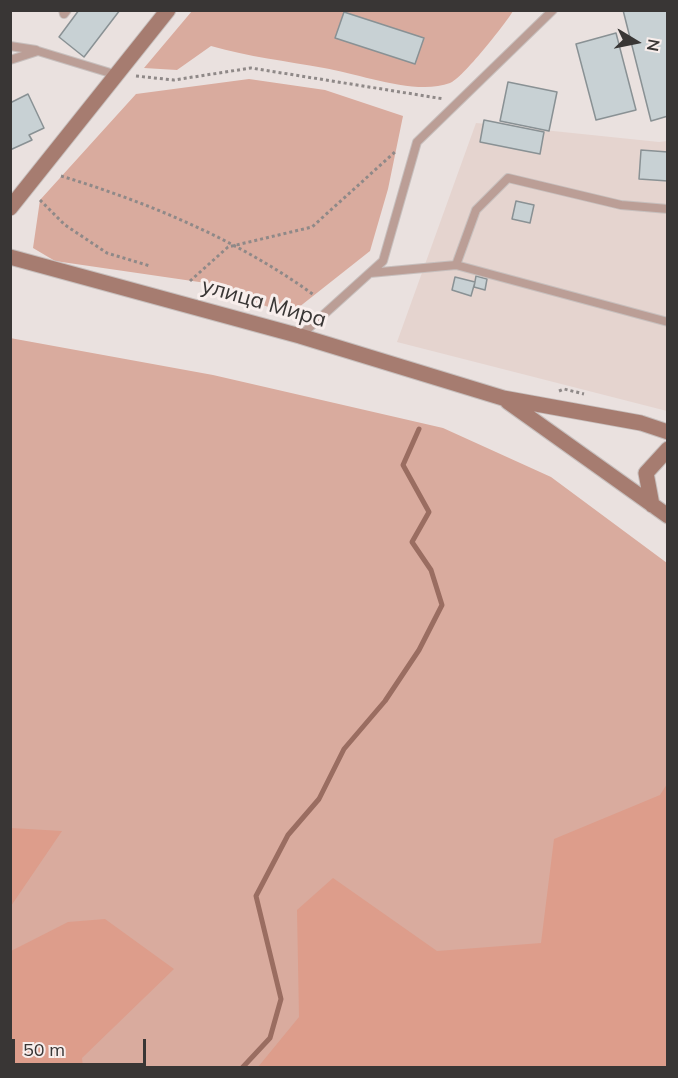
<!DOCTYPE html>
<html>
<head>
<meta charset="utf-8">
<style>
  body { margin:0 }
  #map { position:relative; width:678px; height:1078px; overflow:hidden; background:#eae1df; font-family:Mulish,sans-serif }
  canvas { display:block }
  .frame { position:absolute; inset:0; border:12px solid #393635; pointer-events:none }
  .north { position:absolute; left:606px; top:12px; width:60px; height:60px; -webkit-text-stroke:4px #f8eeec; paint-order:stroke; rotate:100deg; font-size:16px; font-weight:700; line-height:24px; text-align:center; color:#393635 }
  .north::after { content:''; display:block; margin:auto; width:21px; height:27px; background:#393635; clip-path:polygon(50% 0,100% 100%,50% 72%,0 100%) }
  .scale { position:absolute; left:12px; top:1039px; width:134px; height:27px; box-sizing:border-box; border:3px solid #393635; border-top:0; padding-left:8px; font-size:18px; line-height:21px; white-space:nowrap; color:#393635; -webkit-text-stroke:4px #f8eeec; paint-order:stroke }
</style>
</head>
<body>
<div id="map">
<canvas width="678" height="1078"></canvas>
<div class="frame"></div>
<div class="north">N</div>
<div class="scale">50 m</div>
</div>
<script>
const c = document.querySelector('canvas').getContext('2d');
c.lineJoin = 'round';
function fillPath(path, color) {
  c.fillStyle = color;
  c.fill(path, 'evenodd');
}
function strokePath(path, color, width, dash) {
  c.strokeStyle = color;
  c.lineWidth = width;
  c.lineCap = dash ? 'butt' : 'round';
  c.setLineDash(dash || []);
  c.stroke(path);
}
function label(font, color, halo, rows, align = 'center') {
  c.font = font + ' Mulish,sans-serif';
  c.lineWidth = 6;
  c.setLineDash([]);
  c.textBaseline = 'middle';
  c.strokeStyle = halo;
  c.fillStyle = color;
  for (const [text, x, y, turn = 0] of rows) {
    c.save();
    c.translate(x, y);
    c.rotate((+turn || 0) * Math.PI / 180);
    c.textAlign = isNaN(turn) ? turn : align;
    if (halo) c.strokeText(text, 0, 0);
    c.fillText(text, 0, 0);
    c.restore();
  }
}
const built = new Path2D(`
  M476 123 659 142 667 141V411L397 342Z`);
const green = new Path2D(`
  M192 11H513C506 23 462 79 450 83 416 96 360 74 324 68 286 61 249 57 211 46L177 70 144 68Z
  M249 79 325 90 403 116 388 189 370 251 289 315 206 283 55 261 33 248 40 200 136 94Z
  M10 338 213 375 443 428 551 477 667 563V1067H11Z`);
const forest = new Path2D(`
  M667 784V1067H258L299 1017 297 910 333 878 437 951 541 943 554 839 660 795Z
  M11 828 62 831 11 906 10 828Z
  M105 919 174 969 82 1058 83 1067H11V951L68 922Z`);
const stream = new Path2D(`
  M242 1068 270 1038 281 999 256 896 288 835 319 799 344 749 385 701 419 650 442 605 431 570 412 542 429 512 403 465 419 429`);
const building = new Path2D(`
  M79 10H120L84 57 59 37Z
  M623 10H668V116L651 121Z
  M344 12 424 38 415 64 335 38Z
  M616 33 636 110 596 120 576 44Z
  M508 82 557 92 549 131 500 121Z
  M28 94 44 128 29 135 32 140 10 150V103Z
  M484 120 544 132 540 154 480 142Z
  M641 150 668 152V181L639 179Z
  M516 201 534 205 530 223 512 219Z
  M476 276 487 279 485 290 474 287Z
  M455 277 475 282 471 296 452 290Z`);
const path = new Path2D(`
  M136 76 174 80 251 68 444 99
  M61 176C150 203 238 240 314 295
  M40 200 65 225 107 253 150 266
  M190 281 228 247 312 227 396 151
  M559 391 564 389 584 394`);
const lane = new Path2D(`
  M63 10 64 14 67 10
  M10 46 36 50
  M10 60 38 51 117 75
  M456 265 668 322
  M370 273 456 265 476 210 508 178 621 205 668 209
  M300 336 383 261 417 142 553 10`);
const secondary = new Path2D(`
  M10 208 168 10
  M10 257 300 336 503 398 641 423 668 432
  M508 402 668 516
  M652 505 646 473 668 449`);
const streetNames = [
  ["улица Мира",264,303,16]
];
fillPath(built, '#e5d4cf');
fillPath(green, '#d9ab9e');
fillPath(forest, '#dd9d8b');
strokePath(stream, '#9a6d61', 5);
fillPath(building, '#c8d1d4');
strokePath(building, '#899194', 1.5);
strokePath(lane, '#c7bfbd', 10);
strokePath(secondary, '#c7bfbd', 17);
strokePath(path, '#8f8988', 3, [3, 3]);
strokePath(lane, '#bb9e96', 8);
strokePath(secondary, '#a67c70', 15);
label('22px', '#393635', '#f8eeec', streetNames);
</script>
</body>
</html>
